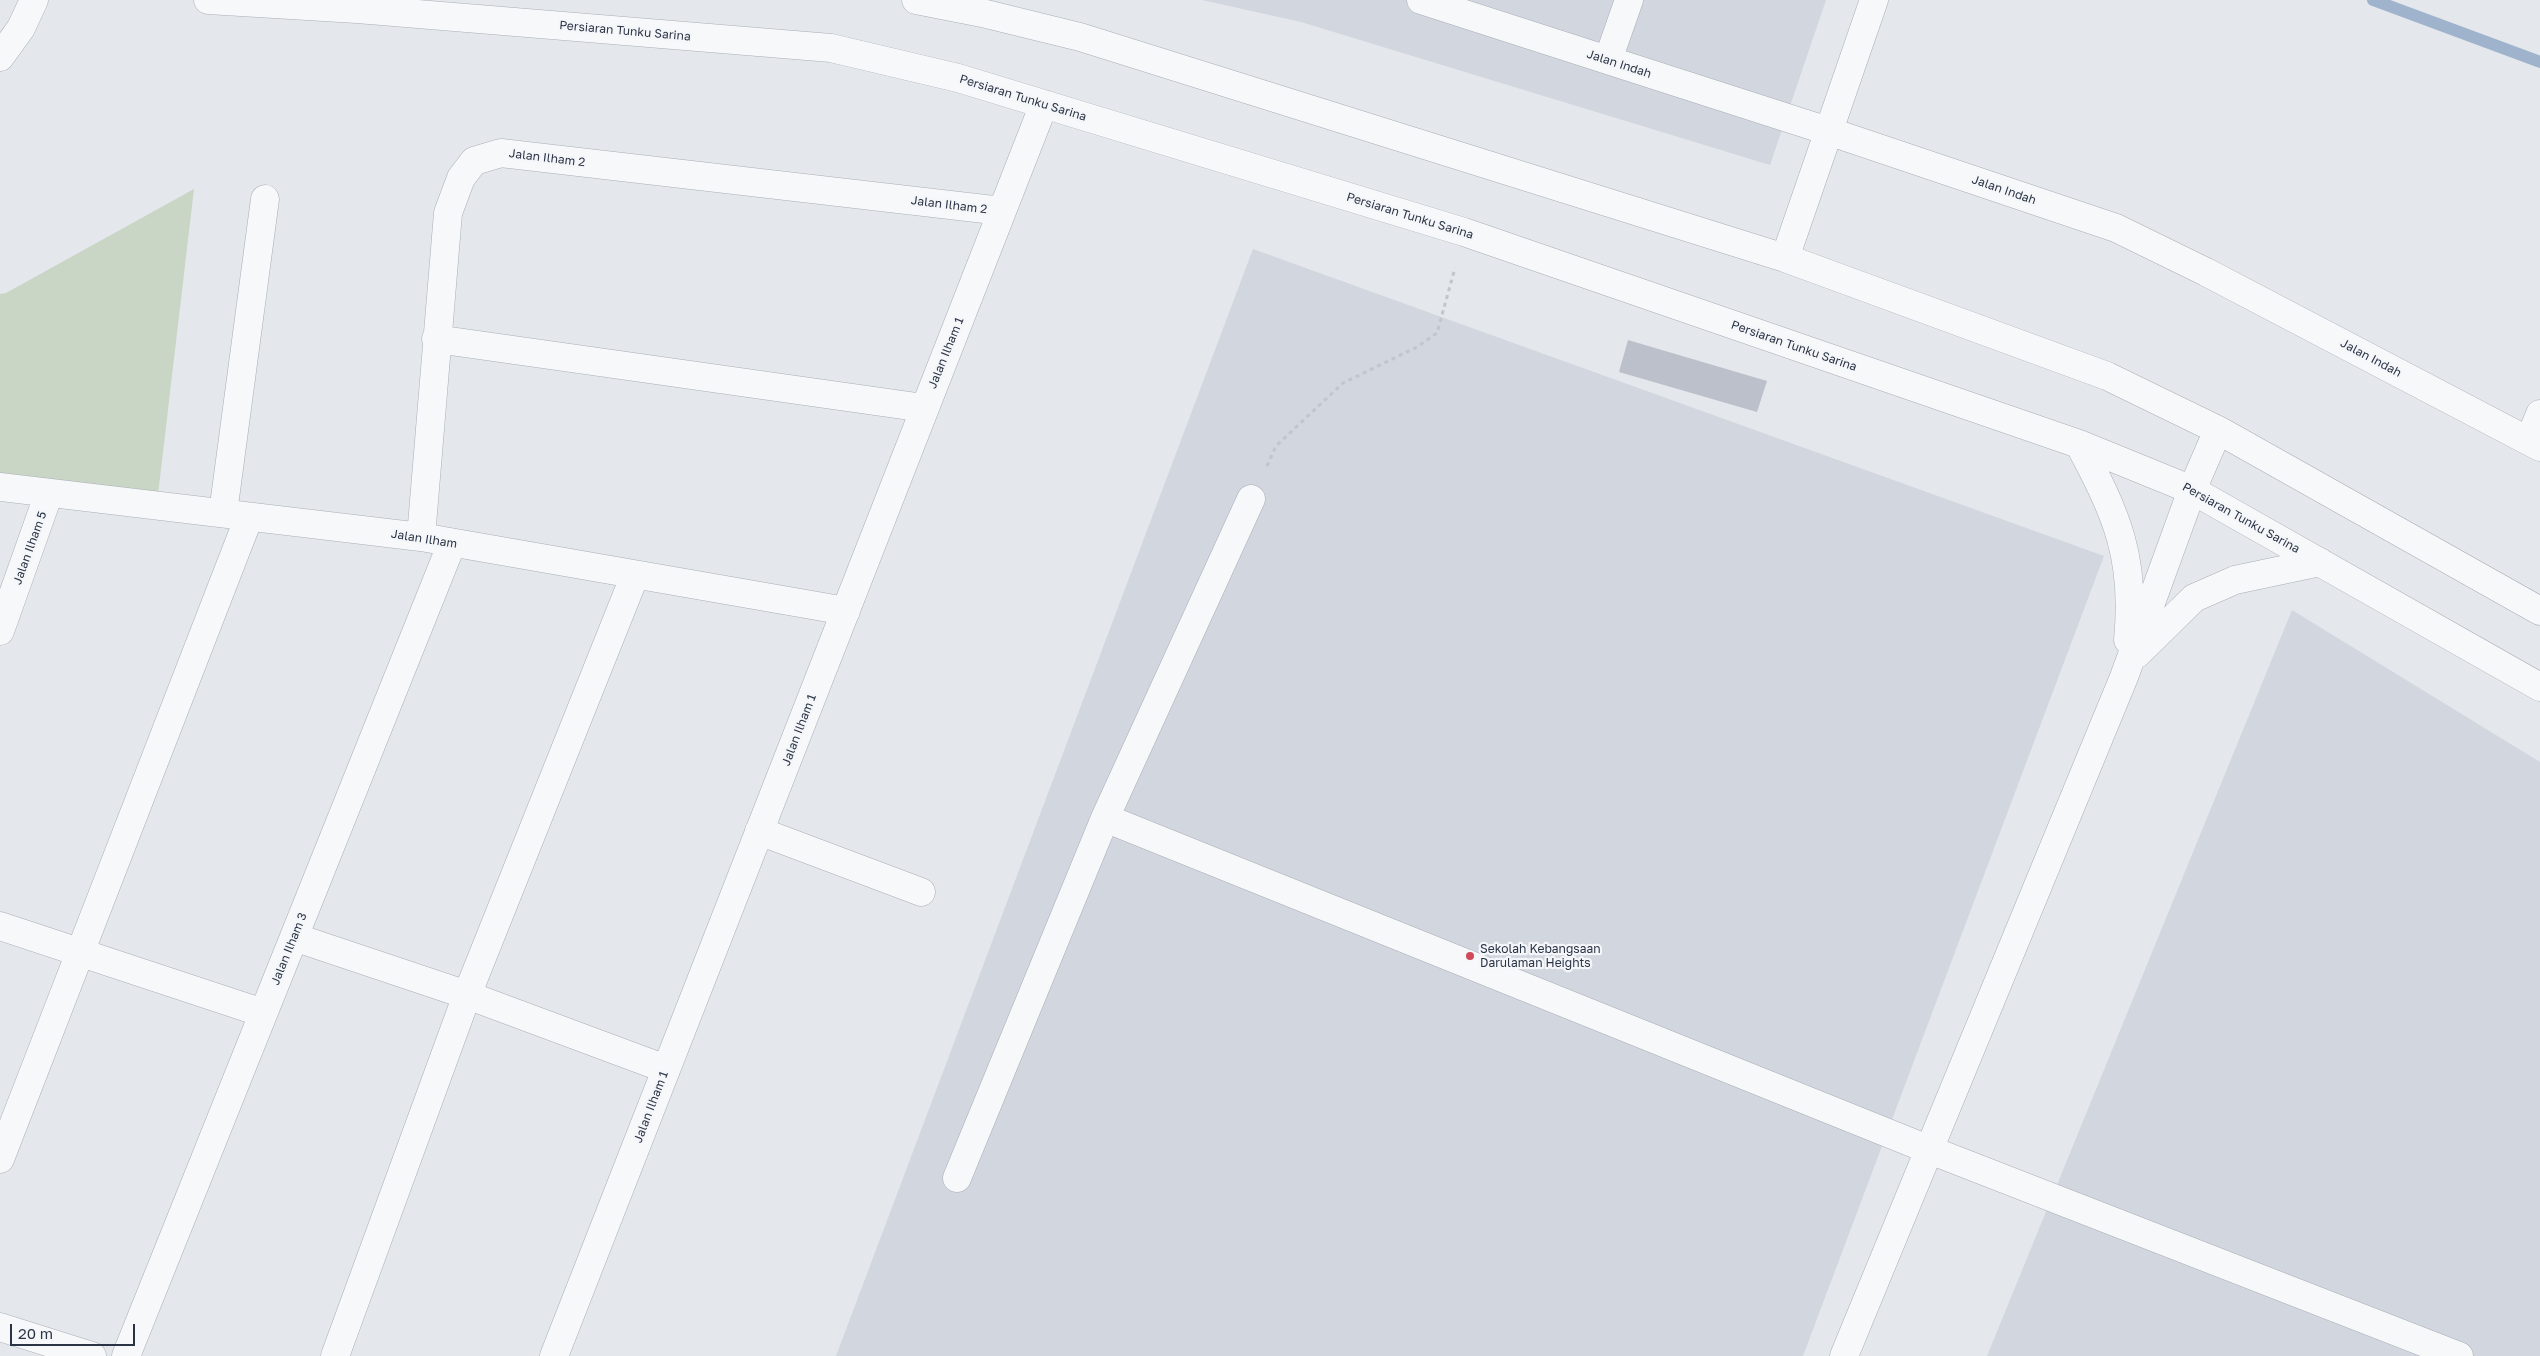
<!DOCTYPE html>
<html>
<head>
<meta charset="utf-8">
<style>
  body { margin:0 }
  #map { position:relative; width:2540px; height:1356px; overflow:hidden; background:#e4e7ec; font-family:"Golos Text",sans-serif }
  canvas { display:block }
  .scale { position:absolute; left:10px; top:1324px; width:125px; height:22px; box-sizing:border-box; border:2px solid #2b3445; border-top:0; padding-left:6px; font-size:15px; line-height:18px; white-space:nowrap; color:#2b3445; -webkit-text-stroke:4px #f4f6f9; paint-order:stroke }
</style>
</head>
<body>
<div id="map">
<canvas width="2540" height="1356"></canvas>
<div class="scale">20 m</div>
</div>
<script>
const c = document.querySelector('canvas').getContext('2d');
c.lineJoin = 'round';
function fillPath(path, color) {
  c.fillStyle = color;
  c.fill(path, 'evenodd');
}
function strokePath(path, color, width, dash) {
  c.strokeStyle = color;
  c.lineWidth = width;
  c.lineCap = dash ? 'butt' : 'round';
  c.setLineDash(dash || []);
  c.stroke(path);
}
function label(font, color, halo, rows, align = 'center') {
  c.font = font + ' "Golos Text",sans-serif';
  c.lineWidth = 4.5;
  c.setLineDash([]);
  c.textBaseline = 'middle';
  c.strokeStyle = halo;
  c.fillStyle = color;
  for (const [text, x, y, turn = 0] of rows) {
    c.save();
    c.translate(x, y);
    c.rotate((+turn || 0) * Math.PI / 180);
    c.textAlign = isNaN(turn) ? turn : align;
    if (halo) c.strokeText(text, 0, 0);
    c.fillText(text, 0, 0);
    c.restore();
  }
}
const built = new Path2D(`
  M1202 0H1826L1770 165 1301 22Z
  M1253 249 2104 556 1803 1356H836Z
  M2292 610 2540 762V1356H1987Z`);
const green = new Path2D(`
  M194 189 157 503 0 485V294L6 293Z`);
const stream = new Path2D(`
  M2373 0 2540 62`);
const building = new Path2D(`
  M1628 340 1767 381 1757 412 1619 372Z`);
const path = new Path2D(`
  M1267 466 1276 446 1343 383 1417 347 1437 333 1455 268`);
const minor = new Path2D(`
  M208 0 357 9 831 48 958 78 1464 232 2079 444 2192 490 2540 687
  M916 0 982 13 1080 37 1785 258 2107 376 2218 430 2540 611
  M1421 0 1828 131 2116 228 2206 272 2540 447
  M0 57 21 28 34 0
  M1608 60 1629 0
  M1785 258 1874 0
  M436 339 924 408
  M2529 441 2540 414
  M2079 444C2117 515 2136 558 2128 640
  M0 487 421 537 846 611
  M223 513 265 199
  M421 537 448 213 461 178 474 161 501 153 1002 211
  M0 631 49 493
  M2137 654 2194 598 2235 580 2320 562
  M1105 818 1930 1150 2459 1356
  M759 831 921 892
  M0 926 263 1013
  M294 937 467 995 666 1069
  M0 1159 249 517
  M957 1178 1105 818 1251 499
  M0 1327 92 1356
  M126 1356 452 543
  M335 1356 467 995 635 575
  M554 1356 1044 104
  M1844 1356 2124 677 2192 490 2218 430`);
const markers = [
  [1470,956,5,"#d1495b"]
];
const streetNames = [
  ["Persiaran Tunku Sarina",625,31,5],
  ["Jalan Indah",1619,64,18],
  ["Persiaran Tunku Sarina",1023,98,17],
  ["Jalan Ilham 2",547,158,7],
  ["Jalan Indah",2004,190,19],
  ["Jalan Ilham 2",949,205,7],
  ["Persiaran Tunku Sarina",1410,216,17],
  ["Persiaran Tunku Sarina",1794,346,19],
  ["Jalan Ilham 1",946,353,-68],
  ["Jalan Indah",2371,358,28],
  ["Persiaran Tunku Sarina",2241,518,29],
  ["Jalan Ilham",424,539,9],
  ["Jalan Ilham 5",30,548,-70],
  ["Jalan Ilham 1",799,730,-69],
  ["Jalan Ilham 3",289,949,-68],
  ["Jalan Ilham 1",651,1107,-69]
];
const poiNames = [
  ["Sekolah Kebangsaan",1480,949],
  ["Darulaman Heights",1480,963]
];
fillPath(built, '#d2d6de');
fillPath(green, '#c9d6c5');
strokePath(stream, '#9fb4cc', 12);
fillPath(building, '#bbc0ca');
strokePath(minor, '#a9aeb7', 29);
strokePath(path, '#c2c5cb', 3, [4, 4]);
strokePath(minor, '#f7f8fa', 28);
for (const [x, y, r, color] of markers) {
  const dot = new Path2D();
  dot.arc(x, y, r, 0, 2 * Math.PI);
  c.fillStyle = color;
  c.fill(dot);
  strokePath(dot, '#f4f6f9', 2);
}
label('12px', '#2b3445', '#f4f6f9', streetNames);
label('12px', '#2b3445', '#f4f6f9', poiNames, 'left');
</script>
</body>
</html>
